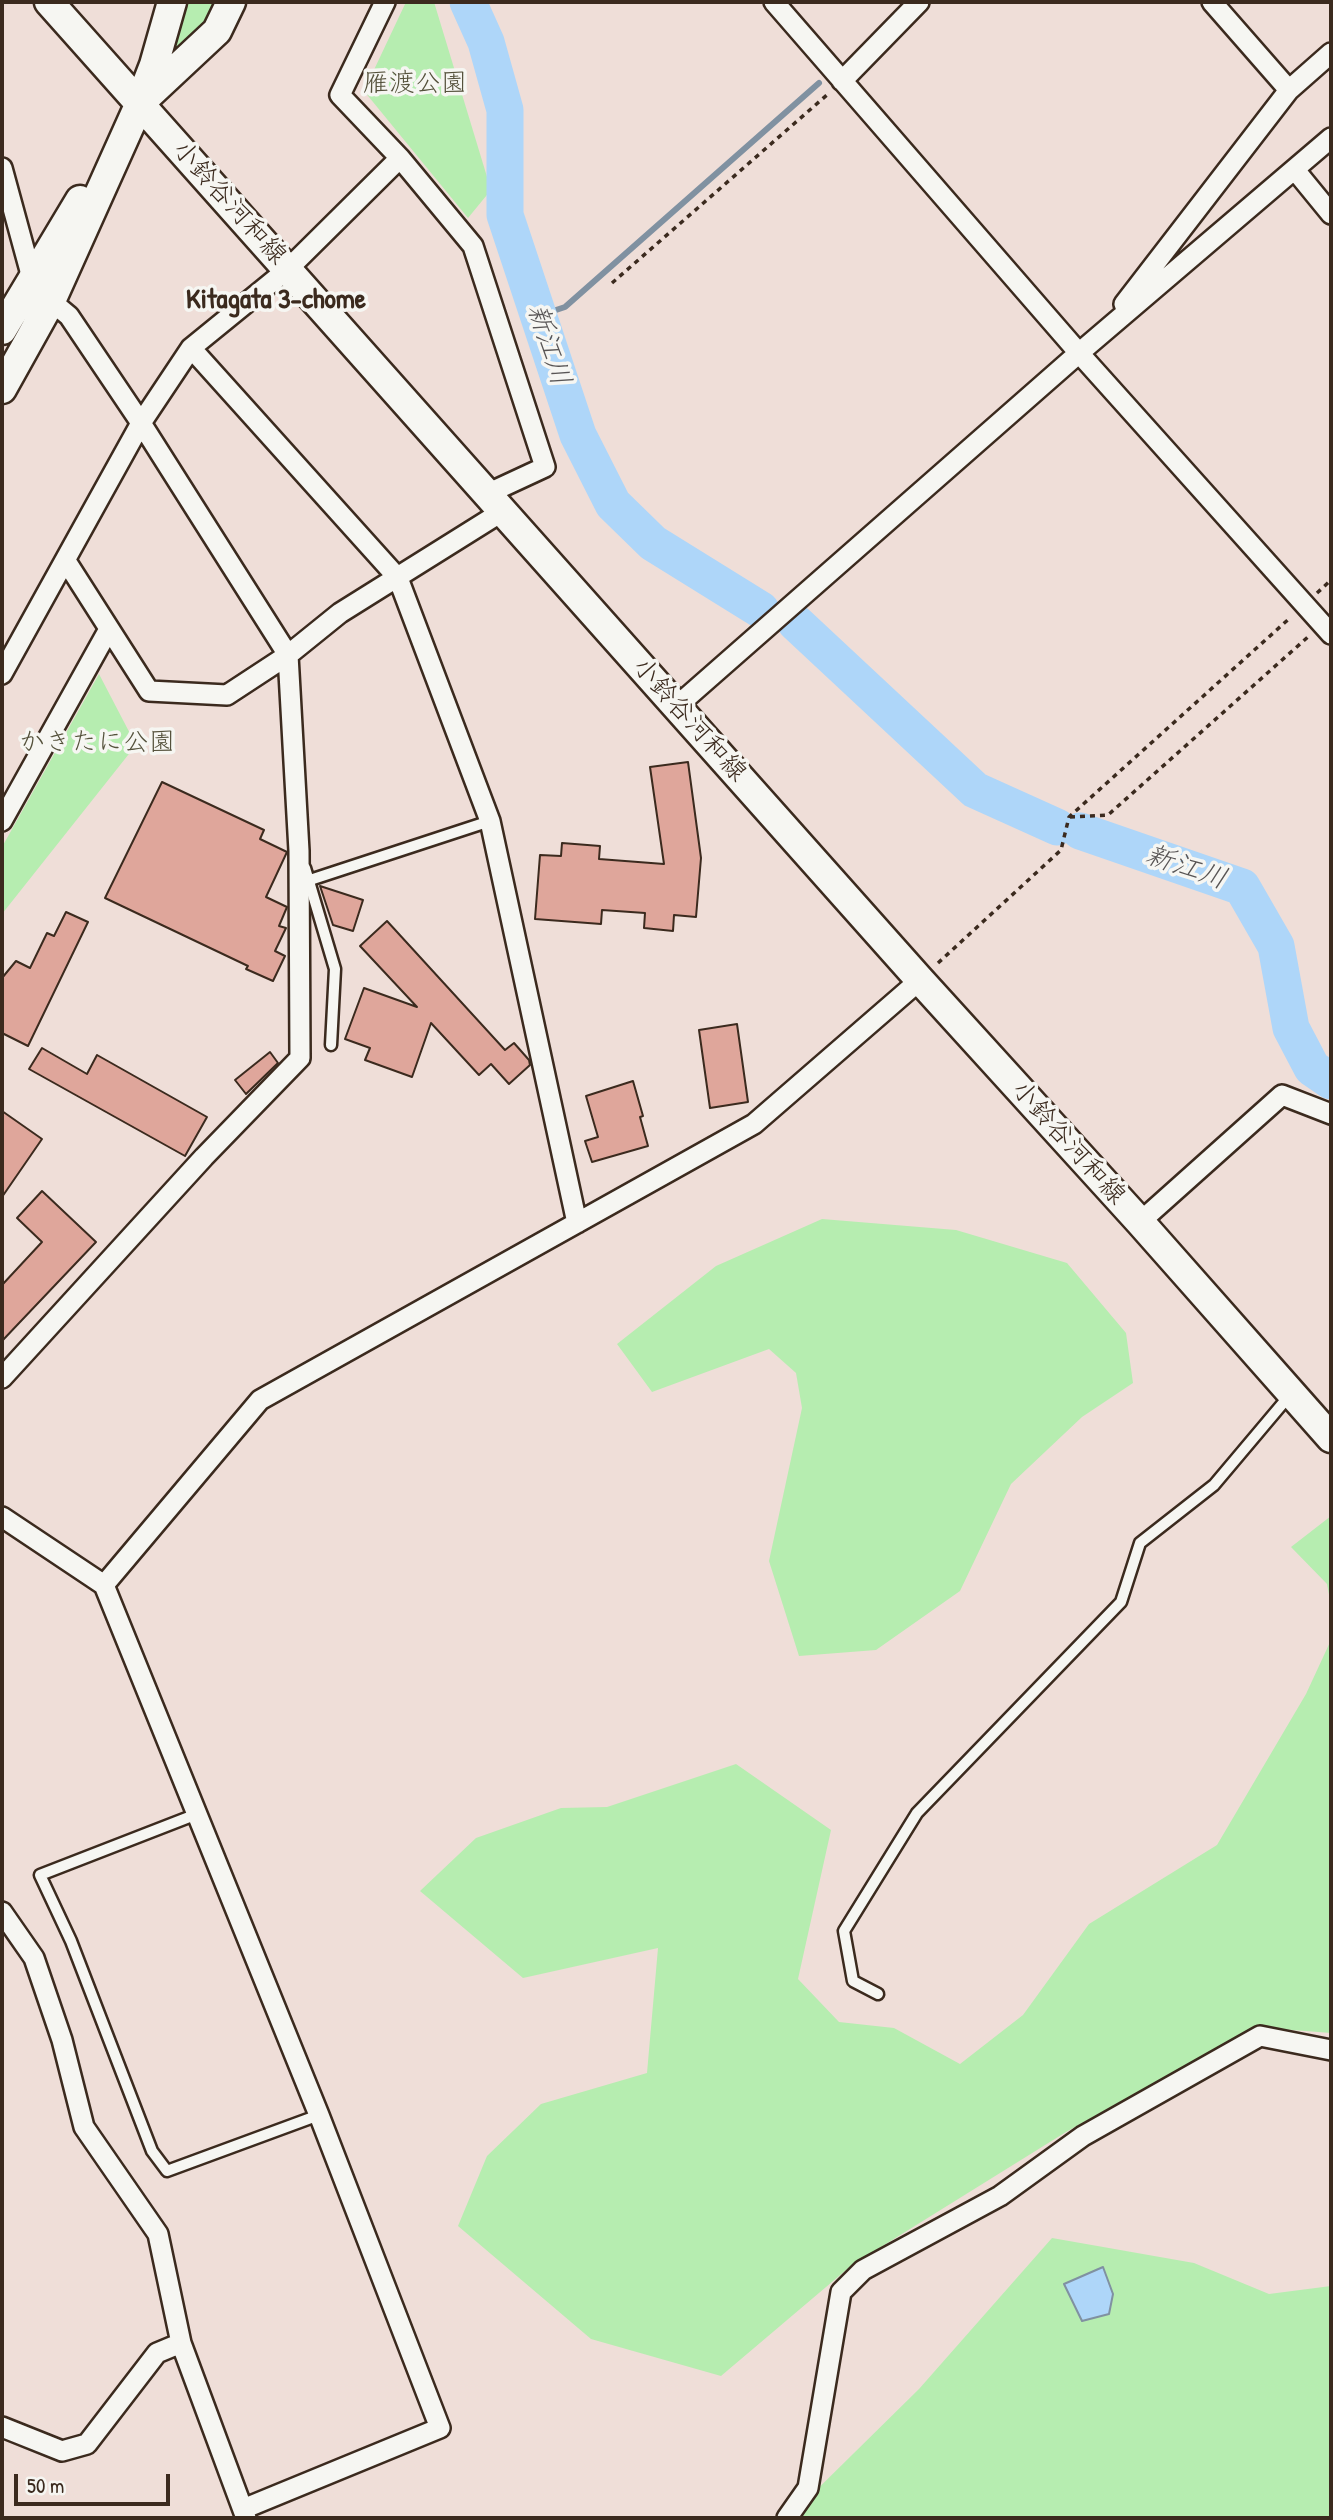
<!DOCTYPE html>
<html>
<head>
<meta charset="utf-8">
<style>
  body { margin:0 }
  #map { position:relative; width:1333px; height:2520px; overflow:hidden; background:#efded8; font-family:"Patrick Hand",sans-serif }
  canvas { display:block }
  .frame { position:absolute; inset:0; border:4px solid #3b2a1e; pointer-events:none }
  .scale { position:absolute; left:14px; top:2474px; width:156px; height:32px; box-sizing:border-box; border:4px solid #3b2a1e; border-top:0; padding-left:9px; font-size:21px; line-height:24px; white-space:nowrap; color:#3b2a1e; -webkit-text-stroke:5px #f6f6f2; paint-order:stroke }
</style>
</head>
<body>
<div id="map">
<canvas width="1333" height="2520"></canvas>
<div class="frame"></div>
<div class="scale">50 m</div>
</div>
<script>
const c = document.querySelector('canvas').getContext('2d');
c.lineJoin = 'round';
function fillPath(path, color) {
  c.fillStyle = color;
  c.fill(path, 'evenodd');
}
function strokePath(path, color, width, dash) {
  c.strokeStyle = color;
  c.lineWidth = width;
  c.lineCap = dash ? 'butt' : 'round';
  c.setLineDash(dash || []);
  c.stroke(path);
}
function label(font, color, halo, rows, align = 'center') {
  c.font = font + ' "Patrick Hand","Klee One",sans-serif';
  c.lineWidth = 7;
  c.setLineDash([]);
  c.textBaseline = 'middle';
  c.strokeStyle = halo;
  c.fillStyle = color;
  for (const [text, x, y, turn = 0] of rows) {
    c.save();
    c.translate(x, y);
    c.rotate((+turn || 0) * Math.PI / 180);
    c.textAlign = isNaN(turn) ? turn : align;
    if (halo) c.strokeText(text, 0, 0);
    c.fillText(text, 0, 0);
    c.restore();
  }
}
const green = new Path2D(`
  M183 2H217L209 19 171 52Z
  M406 2H434L491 190 468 218 364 91Z
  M99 674 136 745 2 914V847Z
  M822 1219 956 1230 1067 1263 1126 1333 1133 1383 1082 1417 1011 1484 960 1591 876 1650 799 1656 769 1561 802 1408 796 1373 769 1349 652 1392 617 1344 716 1266Z
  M1331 1516V1605L1327 1584 1291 1547Z
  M1331 1640V2033L1254 2027 1066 2132 852 2265 721 2376 591 2339 458 2226 487 2156 541 2104 647 2073 658 1948 523 1978 420 1891 476 1838 561 1808 607 1807 736 1764 831 1830 798 1979 839 2022 894 2028 960 2064 1023 2015 1089 1924 1217 1845 1306 1694Z
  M1052 2238 1194 2263 1269 2294 1331 2286V2518H788L919 2389Z`);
const water = new Path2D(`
  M1103 2267 1113 2294 1109 2314 1082 2321 1064 2284Z`);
const stream = new Path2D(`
  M538 316 565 307 819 83`);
const river = new Path2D(`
  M468 2 486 42 505 110V215L578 435 613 504 653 543 761 610
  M796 623 975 790 1057 827
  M1080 831 1242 887 1276 946 1291 1028 1312 1068 1331 1081`);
const building = new Path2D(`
  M688 762 701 858 696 917 674 915 673 931 644 928 645 913 602 910 601 924 535 919 540 855 561 856 562 843 600 846 599 859 664 864 650 767Z
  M162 782 264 830 260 839 287 852 266 897 287 907 279 926 286 928 275 951 285 956 273 981 246 969 248 966 105 898Z
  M320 886 363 900 353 931 333 925Z
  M66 912 88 922 28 1046 2 1033V978L16 961 30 968 47 933 54 936Z
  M387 921 505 1050 514 1043 529 1060 530 1065 509 1084 491 1064 479 1075 431 1023 412 1077 365 1060 370 1048 345 1039 364 988 417 1007 360 946Z
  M737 1024 748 1102 710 1108 699 1030Z
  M42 1048 87 1074 97 1055 207 1117 185 1156 29 1069Z
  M270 1052 278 1063 246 1094 235 1080Z
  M633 1081 643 1116 640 1117 648 1146 592 1162 585 1141 598 1137 586 1096Z
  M2 1111 42 1139 2 1197Z
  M42 1191 96 1242 2 1341V1285L42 1242 17 1218Z`);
const path = new Path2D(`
  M612 283 828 94
  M1317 593 1331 580
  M1070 817 1108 815 1309 636
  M938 963 1061 850 1069 817 1291 617`);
const lane = new Path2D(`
  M305 868 335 969 331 1045
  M310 880 490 821
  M197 1814 40 1875 71 1941 152 2151 167 2171 319 2115
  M878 1994 853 1981 844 1931 917 1813 1121 1602 1140 1543 1214 1485 1289 1396`);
const street = new Path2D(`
  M385 2 340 95 400 158 473 246 545 467 489 493
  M774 2 1079 353 1331 634
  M1212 2 1289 90
  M842 81 919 2
  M2 168 32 278
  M1295 170 1331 214
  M1124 304 1289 90 1331 53
  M191 348 398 578 490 821 577 1223
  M66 561 149 691 227 695 288 655 340 613 503 511
  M2 674 141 423 191 348 288 269 400 158
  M677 706 1079 353 1331 138
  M2 821 109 629
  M1140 1222 1282 1095 1331 1114
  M2 1378 204 1157 300 1058 299 851 288 655 141 423 69 316 51 301
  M2 1517 104 1585 319 2115 440 2428 243 2509
  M104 1585 260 1400 754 1124 920 980
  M2 1912 34 1958 62 2040 84 2127 158 2234 181 2343 246 2518
  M2 2427 62 2451 87 2444 157 2353 181 2343
  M787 2518 808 2488 841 2292 863 2270 1000 2196 1083 2136 1260 2036 1331 2050`);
const secondary = new Path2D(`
  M49 2 920 980 1140 1222 1331 1438
  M142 96 154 65 172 2
  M2 330 80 200
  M2 389 51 301 140 103 217 31 231 2`);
const parkNames = [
  ["雁渡公園",415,84],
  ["かきたに公園",97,743]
];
const streetNames = [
  ["小鈴谷河和線",229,203,48],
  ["小鈴谷河和線",689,720,48],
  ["小鈴谷河和線",1068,1143,48]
];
const neighbourhoodNames = [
  ["Kitagata 3-chome",276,301]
];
const waterNames = [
  ["新江川",548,345,72],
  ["新江川",1186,868,19]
];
fillPath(green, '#b6edb0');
fillPath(water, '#aed6f9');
strokePath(water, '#8091a1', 2);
strokePath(stream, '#8091a1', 6);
strokePath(river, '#aed6f9', 37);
fillPath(building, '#dfa69b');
strokePath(building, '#3b2a1e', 2);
strokePath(lane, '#3b2a1e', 15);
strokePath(street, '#3b2a1e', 24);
strokePath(secondary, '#3b2a1e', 33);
strokePath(path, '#3b2a1e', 3.5, [5, 5]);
strokePath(lane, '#f6f6f2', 10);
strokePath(street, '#f6f6f2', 19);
strokePath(secondary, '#f6f6f2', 28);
label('26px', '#54513b', '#f6f6f2', parkNames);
label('26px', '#3b2a1e', '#f6f6f2', streetNames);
label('bold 28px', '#3b2a1e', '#f6f6f2', neighbourhoodNames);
label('italic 28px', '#585555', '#f6f6f2', waterNames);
</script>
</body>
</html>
